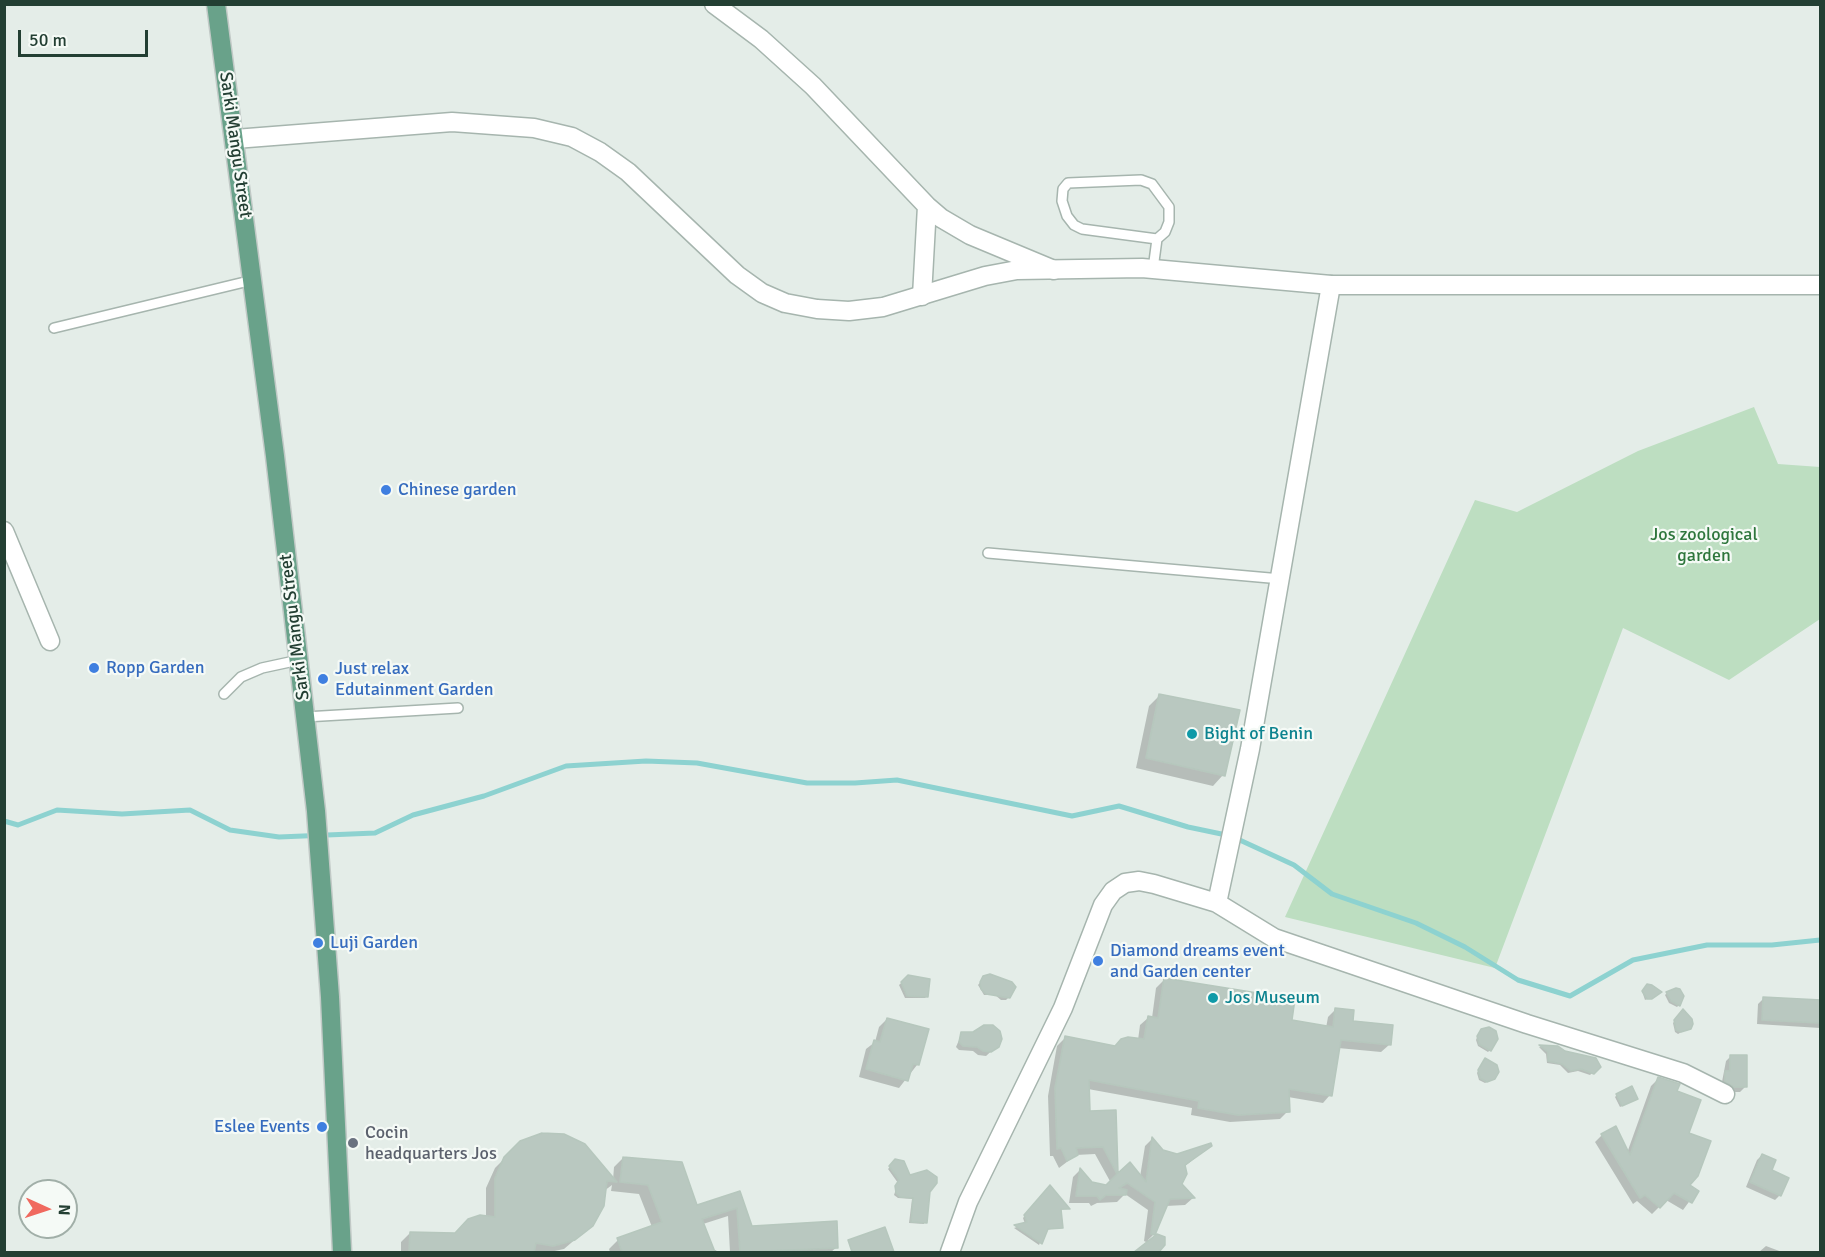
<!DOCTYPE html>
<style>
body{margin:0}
#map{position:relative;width:1825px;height:1257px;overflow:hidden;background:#e4ede8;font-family:Signika,sans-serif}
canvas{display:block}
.frame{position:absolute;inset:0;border:6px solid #233f33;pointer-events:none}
.north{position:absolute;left:18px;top:1179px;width:60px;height:60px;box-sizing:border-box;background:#f5faf6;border:2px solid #a1afa8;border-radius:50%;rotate:93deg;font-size:16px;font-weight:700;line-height:24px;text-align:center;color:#233f33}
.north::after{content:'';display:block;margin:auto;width:21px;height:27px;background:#f0695f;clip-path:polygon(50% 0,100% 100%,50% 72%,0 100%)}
.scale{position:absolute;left:18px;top:30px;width:130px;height:27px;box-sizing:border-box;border:3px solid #233f33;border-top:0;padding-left:8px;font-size:18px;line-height:21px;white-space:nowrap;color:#233f33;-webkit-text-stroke:4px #f5faf6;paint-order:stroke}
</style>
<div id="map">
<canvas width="1825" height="1257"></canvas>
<div class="frame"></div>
<div class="north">N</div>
<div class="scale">50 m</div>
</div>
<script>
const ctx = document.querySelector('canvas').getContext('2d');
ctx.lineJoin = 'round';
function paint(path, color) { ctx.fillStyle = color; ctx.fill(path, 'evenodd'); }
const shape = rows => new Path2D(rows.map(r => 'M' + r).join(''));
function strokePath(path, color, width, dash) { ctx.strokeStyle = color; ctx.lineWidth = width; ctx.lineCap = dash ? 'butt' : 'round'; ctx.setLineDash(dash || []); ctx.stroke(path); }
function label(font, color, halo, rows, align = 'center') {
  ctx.font = font + ' Signika,sans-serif'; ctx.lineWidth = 4.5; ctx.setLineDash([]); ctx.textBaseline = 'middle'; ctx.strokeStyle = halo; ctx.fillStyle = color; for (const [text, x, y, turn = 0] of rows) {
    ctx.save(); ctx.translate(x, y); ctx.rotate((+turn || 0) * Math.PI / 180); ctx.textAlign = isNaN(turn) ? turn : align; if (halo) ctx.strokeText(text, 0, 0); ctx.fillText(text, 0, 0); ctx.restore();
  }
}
const green = shape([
 [1754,407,1778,464,1820,467,1820,619,1729,680,1623,628,1495,968,1285,917,1475,500,1517,512,1638,451]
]);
const shadow = shape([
 [1159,696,1223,775,1213,786,1136,768,1149,706],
 [908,977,927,996,925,998,905,998,899,985],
 [982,980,1014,988,1013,993,1006,1000,1001,1000,995,995,984,995,978,985],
 [1164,980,1290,1022,1326,1028,1328,1017,1336,1009,1389,1045,1381,1052,1338,1048,1330,1095,1323,1103,1288,1097,1288,1111,1280,1119,1230,1122,1191,1115,1192,1108,1088,1089,1089,1113,1115,1111,1117,1176,1140,1177,1145,1146,1152,1139,1162,1152,1177,1155,1210,1146,1184,1167,1180,1184,1193,1198,1185,1205,1166,1206,1154,1234,1148,1240,1164,1244,1157,1252,1138,1252,1148,1243,1144,1241,1148,1210,1125,1194,1117,1202,1097,1203,1091,1206,1089,1203,1069,1203,1073,1177,1080,1170,1091,1183,1107,1187,1111,1183,1095,1154,1076,1155,1059,1168,1053,1156,1050,1156,1048,1096,1057,1046,1065,1038,1114,1047,1138,1040,1140,1025,1148,1018,1152,1018,1156,988],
 [1642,991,1658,994,1645,1000],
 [1667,993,1679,1005,1677,1007,1669,1003,1665,995],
 [1763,999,1820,1002,1820,1028,1757,1024,1758,1004],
 [1683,1012,1689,1028,1678,1034,1675,1032,1673,1023],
 [887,1019,917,1065,899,1088,859,1077,866,1049,875,1042,879,1027],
 [962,1033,997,1046,986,1056,978,1055,973,1051,959,1050,956,1047],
 [1479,1033,1490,1050,1488,1052,1478,1046,1476,1040],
 [1539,1047,1558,1048,1599,1067,1590,1075,1578,1071,1568,1073,1560,1065,1547,1063,1546,1054],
 [1731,1056,1745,1087,1740,1092,1728,1092,1721,1087,1726,1061],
 [1483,1062,1494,1078,1485,1083,1479,1080,1477,1073],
 [1658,1079,1675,1092,1687,1133,1687,1186,1697,1191,1683,1210,1666,1200,1652,1214,1637,1201,1633,1204,1595,1142,1602,1135,1627,1153,1651,1086],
 [1617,1095,1634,1100,1620,1107,1615,1097],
 [521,1142,613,1180,614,1167,623,1158,696,1207,739,1193,751,1228,837,1247,831,1252,730,1252,728,1216,703,1224,712,1251,716,1250,717,1252,688,1252,687,1246,665,1252,610,1252,609,1249,618,1240,652,1227,639,1194,611,1191,612,1185,604,1191,592,1225,564,1249,550,1252,401,1252,401,1242,410,1233,455,1235,486,1217,486,1188,495,1168],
 [1762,1155,1780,1195,1775,1200,1746,1187,1757,1160],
 [896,1161,909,1177,929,1192,924,1224,909,1223,912,1199,898,1198,894,1195,898,1183,888,1169],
 [1050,1187,1068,1209,1059,1210,1061,1227,1046,1230,1039,1245,1014,1228,1025,1224,1023,1218],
 [884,1229,892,1252,853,1252,851,1245],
 [1766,1246,1782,1252,1759,1252]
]);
const stream = shape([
 [4,821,18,825,57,810,122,814,190,810,230,830,279,837,375,833,413,815,484,796,566,766,646,761,697,763,807,783,855,783,897,780,1072,816,1119,806,1188,827,1231,836,1294,865,1332,894,1416,923,1465,947,1518,980,1570,996,1633,960,1707,945,1772,945,1820,940]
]);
const building = shape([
 [1159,694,1240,710,1225,776,1146,758,1159,694],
 [990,974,1012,982,1016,987,1010,998,986,994,981,989,980,982,983,976,990,974],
 [908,975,930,979,928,997,907,996,901,982,908,975],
 [1164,978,1295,999,1292,1020,1333,1027,1335,1008,1354,1010,1353,1021,1393,1025,1391,1045,1341,1040,1332,1096,1289,1089,1290,1112,1238,1115,1198,1108,1199,1101,1089,1080,1090,1111,1116,1110,1118,1173,1130,1162,1146,1182,1152,1137,1163,1150,1177,1154,1211,1143,1212,1146,1185,1165,1187,1174,1182,1184,1195,1198,1170,1199,1155,1235,1151,1234,1155,1202,1127,1183,1119,1188,1127,1190,1126,1195,1106,1195,1100,1200,1097,1196,1076,1196,1080,1168,1092,1182,1106,1185,1117,1174,1103,1147,1076,1148,1078,1155,1067,1161,1061,1148,1057,1149,1055,1088,1065,1036,1115,1046,1121,1039,1128,1037,1144,1039,1148,1016,1158,1018,1164,978],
 [1647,984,1652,985,1662,992,1652,999,1647,999,1642,991,1647,984],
 [1676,988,1680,989,1684,996,1680,1006,1671,1001,1666,992,1676,988],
 [1763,997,1821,1000,1821,1023,1762,1020,1763,997],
 [1683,1009,1692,1019,1693,1024,1691,1029,1681,1032,1676,1030,1674,1020,1683,1009],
 [887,1018,929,1029,919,1065,913,1064,908,1081,866,1069,874,1040,880,1042,887,1018],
 [984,1025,993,1025,1000,1031,1002,1039,999,1047,991,1052,983,1051,977,1047,963,1046,959,1042,961,1032,973,1032,984,1025],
 [1489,1027,1496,1031,1498,1039,1491,1051,1479,1044,1477,1036,1481,1029,1489,1027],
 [1539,1045,1558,1046,1565,1051,1596,1058,1601,1067,1594,1074,1581,1069,1571,1071,1562,1064,1548,1061,1548,1052,1539,1045],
 [1730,1055,1747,1055,1747,1087,1734,1087,1725,1082,1725,1071,1730,1071,1730,1055],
 [1485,1058,1497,1065,1499,1072,1495,1079,1487,1082,1480,1078,1478,1070,1485,1058],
 [1658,1077,1680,1084,1677,1091,1701,1100,1689,1133,1711,1141,1698,1176,1690,1185,1699,1191,1692,1203,1674,1193,1660,1208,1645,1195,1640,1198,1601,1134,1616,1126,1630,1155,1658,1077],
 [1632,1086,1638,1099,1622,1106,1616,1094,1632,1086],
 [542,1133,564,1134,585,1144,617,1182,607,1181,604,1206,593,1226,575,1240,553,1246,536,1243,534,1252,409,1252,410,1232,455,1233,468,1219,480,1215,495,1217,495,1178,504,1157,520,1141,542,1133],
 [1762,1154,1776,1160,1772,1170,1789,1178,1781,1196,1750,1182,1762,1154],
 [623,1157,682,1162,697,1205,740,1191,752,1226,837,1221,838,1248,740,1252,737,1208,702,1219,715,1252,622,1252,617,1238,662,1222,648,1185,620,1182,623,1157],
 [895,1159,904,1161,910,1175,927,1170,937,1177,937,1183,930,1192,927,1223,911,1222,913,1198,900,1197,896,1193,895,1186,899,1180,889,1166,895,1159],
 [1050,1185,1070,1209,1061,1209,1063,1228,1048,1229,1042,1244,1014,1225,1027,1222,1024,1215,1050,1185],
 [885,1227,894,1252,852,1252,848,1240,885,1227],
 [1157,1234,1165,1237,1165,1245,1159,1252,1134,1252,1157,1234]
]);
const service = shape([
 [1153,269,1157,239,1165,232,1169,222,1169,207,1152,184,1141,180,1068,183,1063,189,1062,201,1067,216,1074,225,1082,229,1157,239],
 [54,328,253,280],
 [988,553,1281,579],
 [224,694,241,677,262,668,299,660],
 [305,717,458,708]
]);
const minor = shape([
 [714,4,761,39,813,86,927,206,941,218,970,235,1054,270],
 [922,296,927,206],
 [4,531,50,641],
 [1217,903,1250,749,1331,285],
 [950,1252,968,1202,1063,1008,1103,905,1113,891,1125,883,1139,881,1154,884,1217,903,1274,938,1527,1024,1683,1073,1725,1094]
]);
const tertiary = shape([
 [235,139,452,122,534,128,572,137,600,152,628,172,737,275,762,293,785,303,817,309,849,311,883,307,985,276,1017,270,1142,268,1331,285,1820,285]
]);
const primary = shape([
 [216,4,275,456,316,811,330,997,342,1252]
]);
const markers = [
 [386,490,6,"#3f7fe0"],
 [94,668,6,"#3f7fe0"],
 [323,679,6,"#3f7fe0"],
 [1192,734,6,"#0f9aa8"],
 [318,943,6,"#3f7fe0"],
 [1098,961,6,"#3f7fe0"],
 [1213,998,6,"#0f9aa8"],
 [322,1127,6,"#3f7fe0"],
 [353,1143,6,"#6b7280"]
];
const streetNames = [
 ["Sarki Mangu Street",235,145,82],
 ["Sarki Mangu Street",295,627,-97]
];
const shopNames = [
 ["Chinese garden",398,490],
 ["Ropp Garden",106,668],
 ["Just relax",335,669],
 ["Edutainment Garden",335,690],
 ["Luji Garden",330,943],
 ["Diamond dreams event",1110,951],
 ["and Garden center",1110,972],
 ["Eslee Events",310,1127,"right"]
];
const parkNames = [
 ["Jos zoological",1704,535],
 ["garden",1704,556]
];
const cultureNames = [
 ["Bight of Benin",1204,734],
 ["Jos Museum",1225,998]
];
const worshipNames = [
 ["Cocin",365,1133],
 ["headquarters Jos",365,1154]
];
paint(green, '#bddec1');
paint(shadow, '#0003');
strokePath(stream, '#8dd2d0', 5);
paint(building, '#b9c8c0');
strokePath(building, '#b6c7bd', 1.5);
strokePath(service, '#a6b5ae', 12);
strokePath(minor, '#a6b5ae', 21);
strokePath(tertiary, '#a6b5ae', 21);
strokePath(primary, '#c1c9c6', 21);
strokePath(service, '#fff', 9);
strokePath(minor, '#fff', 18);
strokePath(tertiary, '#fff', 18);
strokePath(primary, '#69a28a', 18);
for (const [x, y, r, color] of markers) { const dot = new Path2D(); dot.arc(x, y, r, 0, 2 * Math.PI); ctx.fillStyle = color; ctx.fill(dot); strokePath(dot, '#f5faf6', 2); }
label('18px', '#233f33', '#f5faf6', streetNames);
label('18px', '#366cbe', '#f5faf6', shopNames, 'left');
label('18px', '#2e763d', '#f5faf6', parkNames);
label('18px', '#0d838f', '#f5faf6', cultureNames, 'left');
label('18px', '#5b616d', '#f5faf6', worshipNames, 'left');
</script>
